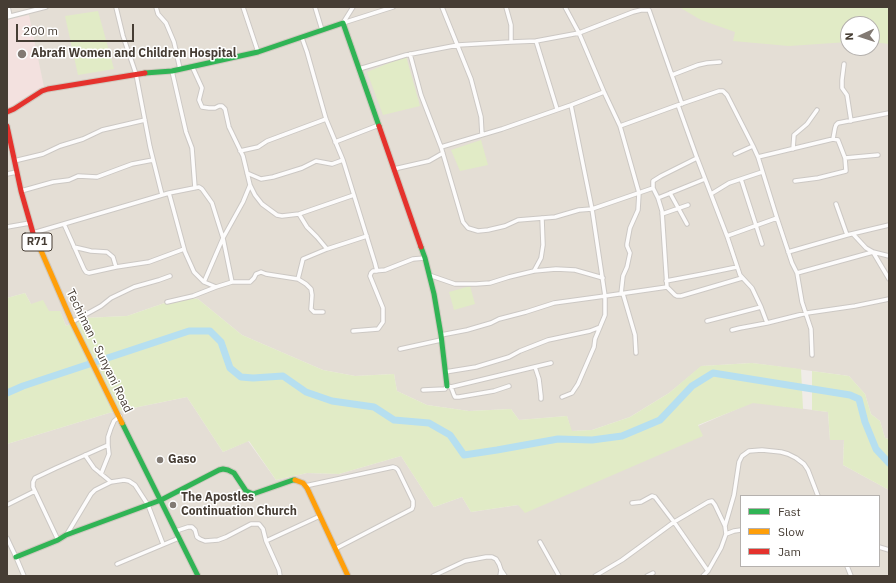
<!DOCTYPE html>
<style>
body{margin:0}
#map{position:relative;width:896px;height:583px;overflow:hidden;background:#f0ece8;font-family:"IBM Plex Sans",sans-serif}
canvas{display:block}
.frame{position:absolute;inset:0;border:8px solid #463d34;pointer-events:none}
.legend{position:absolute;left:740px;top:495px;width:140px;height:72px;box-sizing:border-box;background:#fff;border:1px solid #b5b1ae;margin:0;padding:5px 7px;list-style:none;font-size:12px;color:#463d34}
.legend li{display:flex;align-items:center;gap:8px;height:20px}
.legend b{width:20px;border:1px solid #b5b1ae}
.north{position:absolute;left:840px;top:16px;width:40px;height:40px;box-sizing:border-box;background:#fff;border:1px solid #b5b1ae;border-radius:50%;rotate:267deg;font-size:11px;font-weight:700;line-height:16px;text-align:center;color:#463d34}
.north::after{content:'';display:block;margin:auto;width:14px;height:18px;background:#827a73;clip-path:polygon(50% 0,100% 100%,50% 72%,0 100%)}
.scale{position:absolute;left:16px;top:24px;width:118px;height:18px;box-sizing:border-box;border:2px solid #463d34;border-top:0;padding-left:5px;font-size:12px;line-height:14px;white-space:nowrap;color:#463d34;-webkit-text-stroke:3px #fff;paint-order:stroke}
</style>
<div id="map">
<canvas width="896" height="583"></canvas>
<div class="frame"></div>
<ul class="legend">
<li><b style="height:5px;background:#30b455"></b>Fast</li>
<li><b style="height:5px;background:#ff9f0a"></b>Slow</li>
<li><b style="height:5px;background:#e5322d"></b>Jam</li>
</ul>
<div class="north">N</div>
<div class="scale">200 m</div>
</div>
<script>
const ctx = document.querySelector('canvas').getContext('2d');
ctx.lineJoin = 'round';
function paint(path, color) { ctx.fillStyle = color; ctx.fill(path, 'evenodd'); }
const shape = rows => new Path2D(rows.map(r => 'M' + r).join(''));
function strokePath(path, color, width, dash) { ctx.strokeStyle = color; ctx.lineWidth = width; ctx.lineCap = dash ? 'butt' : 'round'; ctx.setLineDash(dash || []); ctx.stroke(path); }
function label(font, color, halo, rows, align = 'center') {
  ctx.font = font + ' "IBM Plex Sans",sans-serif'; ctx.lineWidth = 3; ctx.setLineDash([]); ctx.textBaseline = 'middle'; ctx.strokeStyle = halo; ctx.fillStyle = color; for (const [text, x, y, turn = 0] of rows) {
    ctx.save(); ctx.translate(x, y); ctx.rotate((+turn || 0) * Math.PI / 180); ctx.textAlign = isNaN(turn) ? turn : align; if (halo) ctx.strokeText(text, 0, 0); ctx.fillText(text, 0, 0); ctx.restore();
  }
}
const residential = shape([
 [7,7,889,7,889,439,885,438,880,421,871,414,865,394,849,376,752,363,702,366,669,393,630,417,592,430,571,431,567,416,519,420,511,409,469,411,427,405,397,391,394,374,355,376,323,370,242,335,198,299,182,297,127,316,84,318,66,326,60,311,49,311,31,304,25,293,7,298],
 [848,24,872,24,872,48,848,48],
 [187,397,223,452,248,441,276,480,307,473,339,474,401,456,434,507,462,497,471,512,518,505,702,436,698,426,753,402,828,412,830,440,844,439,843,465,889,490,889,576,7,576,7,444,109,413],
 [741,496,879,496,879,566,741,566]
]);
const medical = shape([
 [29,15,44,87,9,109,7,98,7,20]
]);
const green = shape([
 [679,7,889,7,889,44,872,42,872,24,848,24,848,42,789,46,733,41,735,32,701,20],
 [98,11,114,69,78,75,65,16],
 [406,56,420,106,383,115,367,72],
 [481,140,488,165,460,171,451,150],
 [470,286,475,304,454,310,449,292],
 [25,293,31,304,43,300,49,311,60,311,66,326,84,318,127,316,182,297,198,299,242,335,323,370,355,376,394,374,397,391,427,405,469,411,511,409,519,420,567,416,572,431,592,430,630,417,669,393,701,366,752,363,801,369,803,409,753,403,698,425,703,436,525,513,518,505,471,512,462,497,434,507,401,456,339,474,307,473,276,480,249,441,223,452,187,397,109,413,7,444,7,298],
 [812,371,849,376,865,394,871,414,880,421,885,438,889,439,889,490,843,465,844,440,830,440,828,412,812,410]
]);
const river = shape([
 [7,393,23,386,189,331,210,331,221,342,230,368,241,377,253,378,283,376,306,392,332,401,374,407,394,420,429,423,450,435,464,455,497,450,558,439,592,440,622,436,660,420,692,386,713,373,850,395,859,399,865,422,876,449,889,463]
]);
const street = shape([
 [8,7,10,16],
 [116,7,123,36,136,74,150,147,162,195],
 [156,7,158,14,166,23,174,42,180,69],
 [243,7,258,52],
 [315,7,322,30],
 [442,7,471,79,481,117,482,135],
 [506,7,511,25,511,42],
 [7,17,46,7],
 [343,23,393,7],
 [343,23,353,7],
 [302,38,307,52,326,119,343,160,375,263,377,271],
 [536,41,579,33,633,12,641,10,649,10,682,104],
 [410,54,421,95,441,147,463,222,468,228,478,231,488,230,505,226,518,220,555,217,579,210,592,209,653,188],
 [844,64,842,80,842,88,847,95,851,121],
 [192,66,202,88,199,100,202,107,209,108,215,108,219,106,222,106,225,109,229,127,243,156,250,185,255,195,262,204,277,215,282,216,299,214,354,195],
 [359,69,406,55,458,45,511,42,536,41,557,109],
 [172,71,186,132,192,148,195,188],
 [672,75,698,65,707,63,720,62],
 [604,92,620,126,639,193,638,210,630,228,627,244,627,246,630,253,627,267,623,276,621,294],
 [571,105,592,209,605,296,667,287],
 [678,105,719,91,723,91,727,95,753,146,758,157,777,218,792,263,797,273,802,302,811,329,812,355],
 [620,126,678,105,697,158,727,236,740,275,752,288,761,307,767,323],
 [833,139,835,128,836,125,838,123,889,113],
 [335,142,379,125],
 [441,147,502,129,571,105,604,92,579,33,565,7],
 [793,149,794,135,807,124,817,110],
 [240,151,258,147,267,141,326,119],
 [735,154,753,146],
 [758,157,833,139,838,140,845,158,846,171,818,178,795,181],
 [697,158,661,176,653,181,653,188,658,198,662,211,667,287,675,295,677,296,681,296,742,278],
 [845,158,878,155],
 [14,161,43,154,60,146,83,139,102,130,145,120],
 [394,169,429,161,443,153],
 [247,173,261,179,273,177,302,168,316,161,332,164,343,160],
 [7,174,17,172],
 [741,179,762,244],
 [21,191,53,182,69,180,78,176,97,177,132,164,153,160],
 [169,193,185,252,194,272,204,282,216,287,232,282,250,282,254,278,256,274,261,272,266,274,298,279,306,284,311,289,312,295,311,309,314,312,323,312],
 [670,193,687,224],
 [711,194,729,183,762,172],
 [658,198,705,179],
 [836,204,847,235],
 [299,214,307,227,317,237,327,249,367,236],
 [662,214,688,205],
 [64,224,84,269,86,272,89,273,116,267,149,262,184,249],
 [7,227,30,223],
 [33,233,169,193,199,187,202,189,212,203,223,238,232,282],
 [853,234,866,248,873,252,889,279],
 [727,236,777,218],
 [74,247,91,251,107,252,113,257,116,267],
 [788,252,847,235,889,225],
 [534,271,541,258,543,245,542,218],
 [797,273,873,252,889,256],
 [429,275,455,284,476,284,490,283,509,277,534,271,556,269,575,270,603,278],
 [298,279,303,259,327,249],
 [666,281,703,274,737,267],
 [204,282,223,238,243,202,250,185],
 [623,294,635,335,636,353],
 [167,302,193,296,216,287],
 [707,321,761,307],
 [72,322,101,306,111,298,134,287,159,280,170,276],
 [732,330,740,328,767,323,807,313,855,306,889,299],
 [353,331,378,329,383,322,383,308,370,276,371,273,373,271,385,270,413,259,425,258],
 [441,335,467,330,491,323,499,319,526,312,554,303,605,296,605,315,595,339,594,347,578,384,572,393,562,397],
 [400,349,441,340],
 [535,367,539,379,541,396,541,399],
 [445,372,476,367,509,357,520,351,548,340,590,331,600,327],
 [451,387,454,395,455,397,459,397,494,391,509,386],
 [423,390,445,389,447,386,451,387,551,363],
 [85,455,94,468,111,482],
 [101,474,109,454,108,445],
 [305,486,393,467,396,468,398,470,413,501,413,506,412,509,335,549],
 [632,503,641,502,652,496,655,497,674,522,708,571],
 [7,505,35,491],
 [176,531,188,527,192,527,195,530,197,537,200,539,205,541,218,540,226,537,251,524,259,524,263,529,266,541,279,570,280,576],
 [67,534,91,494,95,490,111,482,124,480,129,481,135,485,148,505,163,544],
 [726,534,725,526,734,495,739,462,742,456,749,451,762,450,781,452,788,454,796,458,804,464,808,470,818,496],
 [7,538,16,557,24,576],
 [58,540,33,487,33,482,35,478,56,468,108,445,108,437,111,428,114,421,120,416],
 [266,541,320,516],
 [540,542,559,576],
 [879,547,889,550],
 [117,564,179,538],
 [847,566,851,576],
 [501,570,505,576],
 [433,576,465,561,486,557,492,557,496,559,499,564,501,570,500,576],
 [595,576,622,560,674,522,708,502,712,501,715,505,725,526],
 [647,576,653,573],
 [703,576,708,571,721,548,726,534,734,531,741,530]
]);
const fast = shape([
 [145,73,172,71,258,52,343,23,379,126],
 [421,247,425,258,434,294,441,335,447,386],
 [122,423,198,576],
 [16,557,58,540,66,535,161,500,219,470,223,469,228,470,234,473,246,491,253,494,293,480,295,480]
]);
const slow = shape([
 [36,239,72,322,122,423],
 [295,480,303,483,307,488,348,576]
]);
const jam = shape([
 [7,112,14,109,42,91,48,89,145,73],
 [7,126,21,191,33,233,36,239],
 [379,126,421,247]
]);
const markers = [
 [22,54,5,"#827a73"],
 [160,460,4,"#827a73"],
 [173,505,4,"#827a73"]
];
const shields = [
 [37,242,30]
];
const shieldNames = [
 ["R71",37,242]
];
const poiNames = [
 ["Abrafi Women and Children Hospital",31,54],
 ["Gaso",168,460],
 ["The Apostles",181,498],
 ["Continuation Church",181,512]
];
const streetNames = [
 ["Techiman - Sunyani Road",99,351,64]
];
paint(residential, '#e4ded5');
paint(medical, '#f3e1df');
paint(green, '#e1ebc6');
strokePath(river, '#b6dff0', 7);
strokePath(street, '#ccc8c4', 5.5);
strokePath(fast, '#d0c9bf', 7);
strokePath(slow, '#d0c9bf', 7);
strokePath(jam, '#d0c9bf', 7);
strokePath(street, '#fdfcfc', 3.5);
strokePath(fast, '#30b455', 5);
strokePath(slow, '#ff9f0a', 5);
strokePath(jam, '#e5322d', 5);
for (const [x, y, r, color] of markers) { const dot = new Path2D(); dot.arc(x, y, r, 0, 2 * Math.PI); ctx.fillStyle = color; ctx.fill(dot); strokePath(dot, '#fff', 1.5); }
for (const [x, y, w] of shields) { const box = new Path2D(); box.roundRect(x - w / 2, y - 9, w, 18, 3); ctx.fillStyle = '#fff'; ctx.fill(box); strokePath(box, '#463d34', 1); }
label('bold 11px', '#463d34', null, shieldNames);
label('bold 12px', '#463d34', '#fff', poiNames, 'left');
label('12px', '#463d34', '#fff', streetNames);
</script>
